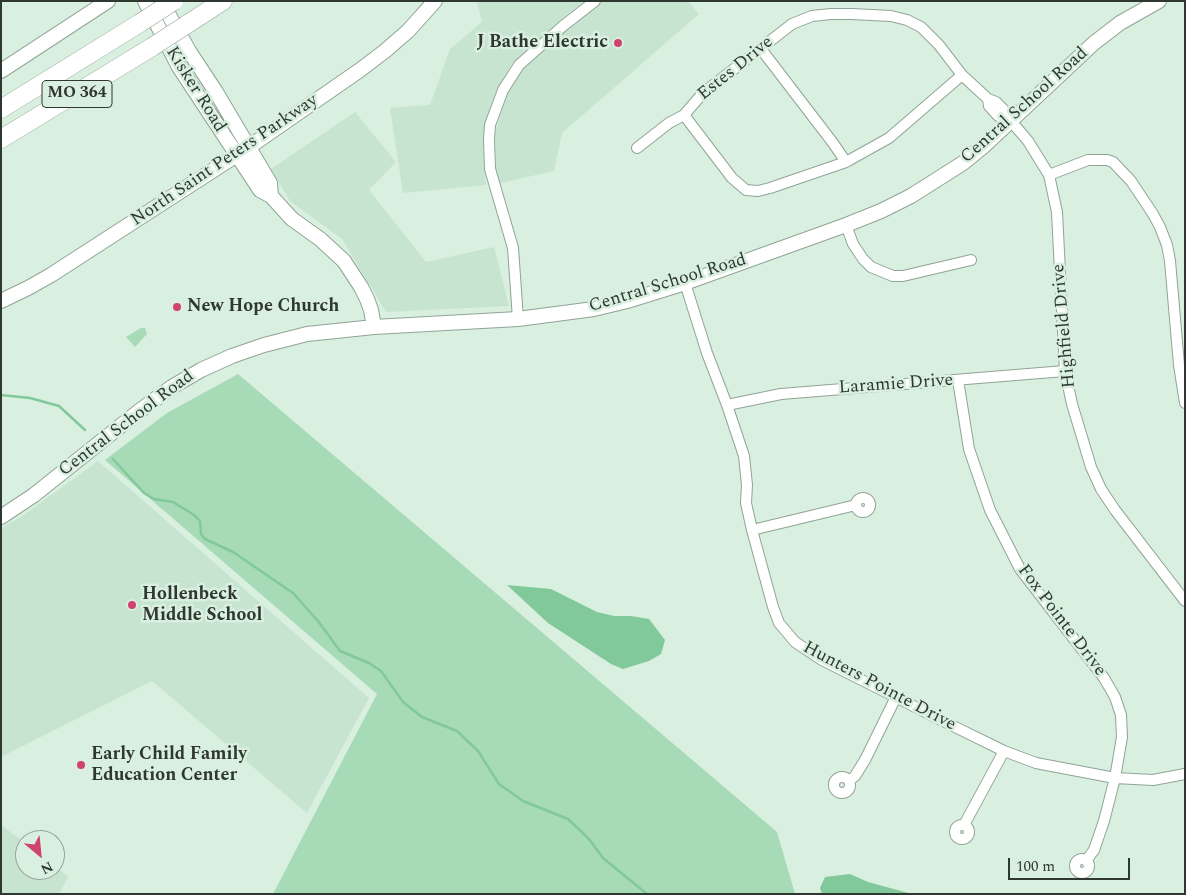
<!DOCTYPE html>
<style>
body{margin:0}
#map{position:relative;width:1186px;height:895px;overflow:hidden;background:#d9efdf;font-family:Spectral,serif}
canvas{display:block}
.frame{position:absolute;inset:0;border:2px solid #2f3731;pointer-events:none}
.north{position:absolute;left:15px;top:830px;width:50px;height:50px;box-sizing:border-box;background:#d9efdf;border:1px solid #95a599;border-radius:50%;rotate:152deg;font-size:14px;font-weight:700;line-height:20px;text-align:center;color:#2f3731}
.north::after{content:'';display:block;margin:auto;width:18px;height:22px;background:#d04270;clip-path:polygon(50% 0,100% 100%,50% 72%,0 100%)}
.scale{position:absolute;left:1008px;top:858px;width:122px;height:22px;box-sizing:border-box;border:2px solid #2f3731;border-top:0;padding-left:6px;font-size:15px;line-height:18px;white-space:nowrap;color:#2f3731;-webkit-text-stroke:4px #d9efdf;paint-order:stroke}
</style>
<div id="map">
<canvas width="1186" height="895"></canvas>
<div class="frame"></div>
<div class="north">N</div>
<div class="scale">100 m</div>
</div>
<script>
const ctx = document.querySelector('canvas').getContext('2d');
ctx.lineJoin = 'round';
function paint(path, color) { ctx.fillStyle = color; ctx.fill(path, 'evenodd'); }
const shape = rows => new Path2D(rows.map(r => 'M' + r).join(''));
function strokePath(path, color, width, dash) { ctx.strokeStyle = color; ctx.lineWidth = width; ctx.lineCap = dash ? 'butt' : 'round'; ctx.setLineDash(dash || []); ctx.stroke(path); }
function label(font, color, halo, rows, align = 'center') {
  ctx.font = font + ' Spectral,serif'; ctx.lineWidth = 5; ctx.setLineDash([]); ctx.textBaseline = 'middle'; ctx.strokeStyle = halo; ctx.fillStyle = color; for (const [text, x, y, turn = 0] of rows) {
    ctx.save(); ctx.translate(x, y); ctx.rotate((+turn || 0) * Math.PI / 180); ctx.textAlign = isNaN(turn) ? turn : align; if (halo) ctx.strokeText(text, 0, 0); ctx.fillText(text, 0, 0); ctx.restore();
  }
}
const built = shape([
 [479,1,584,1,559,21,510,66,490,107,483,148,486,185,403,193,390,108,430,105,450,49,482,22,477,3],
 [601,1,688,1,699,14,562,133,554,171,496,184,495,133,508,92,522,67],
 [355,112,396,162,369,190,426,262,494,247,509,306,386,312,342,239,290,201,271,169],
 [98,461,369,698,307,813,152,681,1,757,1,528,21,517],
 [1,825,25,843,25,870,55,870,55,866,68,877,59,894,1,894]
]);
const green = shape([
 [141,328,145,328,147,334,135,347,126,337],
 [238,374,777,832,795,894,273,894,377,694,105,460,167,413]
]);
const water = shape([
 [507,585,551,589,597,612,614,616,631,616,649,619,665,640,661,654,649,661,623,669,611,664,548,623],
 [850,874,868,882,912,894,822,894,820,888,825,877]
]);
const stream = shape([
 [1,395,30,398,59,406,85,430],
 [113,459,144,493,154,499,173,502,194,515,200,521,201,534,205,539,233,552,293,593,318,621,340,651,369,663,381,671,403,702,422,717,457,731,478,751,499,784,523,801,568,819,589,839,603,858,647,894]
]);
const minor = shape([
 [761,49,833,143,846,162],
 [962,75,939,45,921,27,907,20,891,16,852,14,831,14,812,16,792,24,703,93,684,115,732,178,746,190,758,191,770,188,846,162,889,138,962,75,988,99,996,102,1005,111,1005,117,1011,121,1028,141,1049,175,1057,212,1065,371,1072,404,1091,467,1101,489,1115,510,1185,601],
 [988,99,989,106,998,116,1005,117],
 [637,148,669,123,684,115],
 [1049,175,1088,160,1107,160,1113,162,1131,181,1153,214,1160,227,1167,245,1170,261,1179,365,1185,403],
 [846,225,853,244,863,259,871,267,893,276,903,276,971,260],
 [685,283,707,353,727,405,744,456,747,485,746,503,752,530,773,607,779,623,795,642,822,660,949,724,1004,751,1036,763,1115,778,1153,780,1185,774],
 [518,319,513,248,490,169,489,139,490,125,503,90,519,65,563,26,595,1],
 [958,380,969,449,990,510,1020,569,1104,678,1115,697,1121,715,1122,737,1115,778,1104,821,1094,850,1086,861],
 [727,405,781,394,1065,371],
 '856 505a7 7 0 1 1 14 0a7 7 0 1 1-14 0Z',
 [752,530,856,505],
 '834 785a8 8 0 1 1 16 0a8 8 0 1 1-16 0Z',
 [849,781,855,776,865,760,896,697],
 '955 832a7 7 0 1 1 14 0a7 7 0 1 1-14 0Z',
 [964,825,1004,751],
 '1075 866a7 7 0 1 1 14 0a7 7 0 1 1-14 0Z'
]);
const secondary = shape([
 [145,1,179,67,260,190,271,196,292,219,320,239,344,261,361,287,367,299,371,310,374,327],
 [161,1,189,51,216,92,270,183,271,196],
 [1,71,108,1],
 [1,301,28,288,51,275,249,147,360,70,385,51,408,31,435,1],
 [1,517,34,495,138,412,172,387,201,370,232,356,264,345,307,334,374,327,518,319,594,309,627,301,685,283,846,225,881,211,911,196,963,163,985,145,1094,43,1120,23,1159,1]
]);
const motorway = shape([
 [186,25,223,1],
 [1,109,140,23],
 [1,139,152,47]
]);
const motorwayBridge = shape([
 [140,23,174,1],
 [152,47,186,25]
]);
const markers = [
 [618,43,5,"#d04270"],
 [177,307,5,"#d04270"],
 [132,605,5,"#d04270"],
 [81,765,5,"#d04270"]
];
const shields = [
 [77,94,70]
];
const shieldNames = [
 ["MO 364",77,94]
];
const poiNames = [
 ["J Bathe Electric",608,43,"right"],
 ["New Hope Church",187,307],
 ["Hollenbeck",142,595],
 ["Middle School",142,616],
 ["Early Child Family",91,755],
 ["Education Center",91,776]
];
const streetNames = [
 ["Estes Drive",736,69,-39],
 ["Kisker Road",195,90,58],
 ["Central School Road",1025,106,-42],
 ["North Saint Peters Parkway",225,161,-34],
 ["Central School Road",668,284,-17],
 ["Highfield Drive",1065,326,-95],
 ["Laramie Drive",896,385,-4],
 ["Central School Road",127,424,-37],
 ["Fox Pointe Drive",1061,621,53],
 ["Hunters Pointe Drive",879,687,28]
];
paint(built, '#c7e4d0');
paint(green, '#a7dab7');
paint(water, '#81c99a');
strokePath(stream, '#81c99a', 2.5);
strokePath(minor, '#90a496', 12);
strokePath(secondary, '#90a496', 16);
strokePath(motorway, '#90a496', 19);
strokePath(minor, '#fff', 10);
strokePath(secondary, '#fff', 14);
strokePath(motorway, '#fff', 18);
strokePath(motorwayBridge, '#90a496', 19, []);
strokePath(motorwayBridge, '#fff', 18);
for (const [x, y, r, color] of markers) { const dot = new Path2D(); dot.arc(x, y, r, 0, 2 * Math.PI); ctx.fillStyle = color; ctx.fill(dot); strokePath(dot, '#d9efdf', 2); }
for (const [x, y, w] of shields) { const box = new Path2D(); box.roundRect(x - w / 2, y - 13.5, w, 27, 4); ctx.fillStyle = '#d9efdf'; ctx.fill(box); strokePath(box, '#2f3731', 1); }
label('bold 16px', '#2f3731', null, shieldNames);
label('bold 18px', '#2f3731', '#d9efdf', poiNames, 'left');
label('18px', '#2f3731', '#d9efdf', streetNames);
</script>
